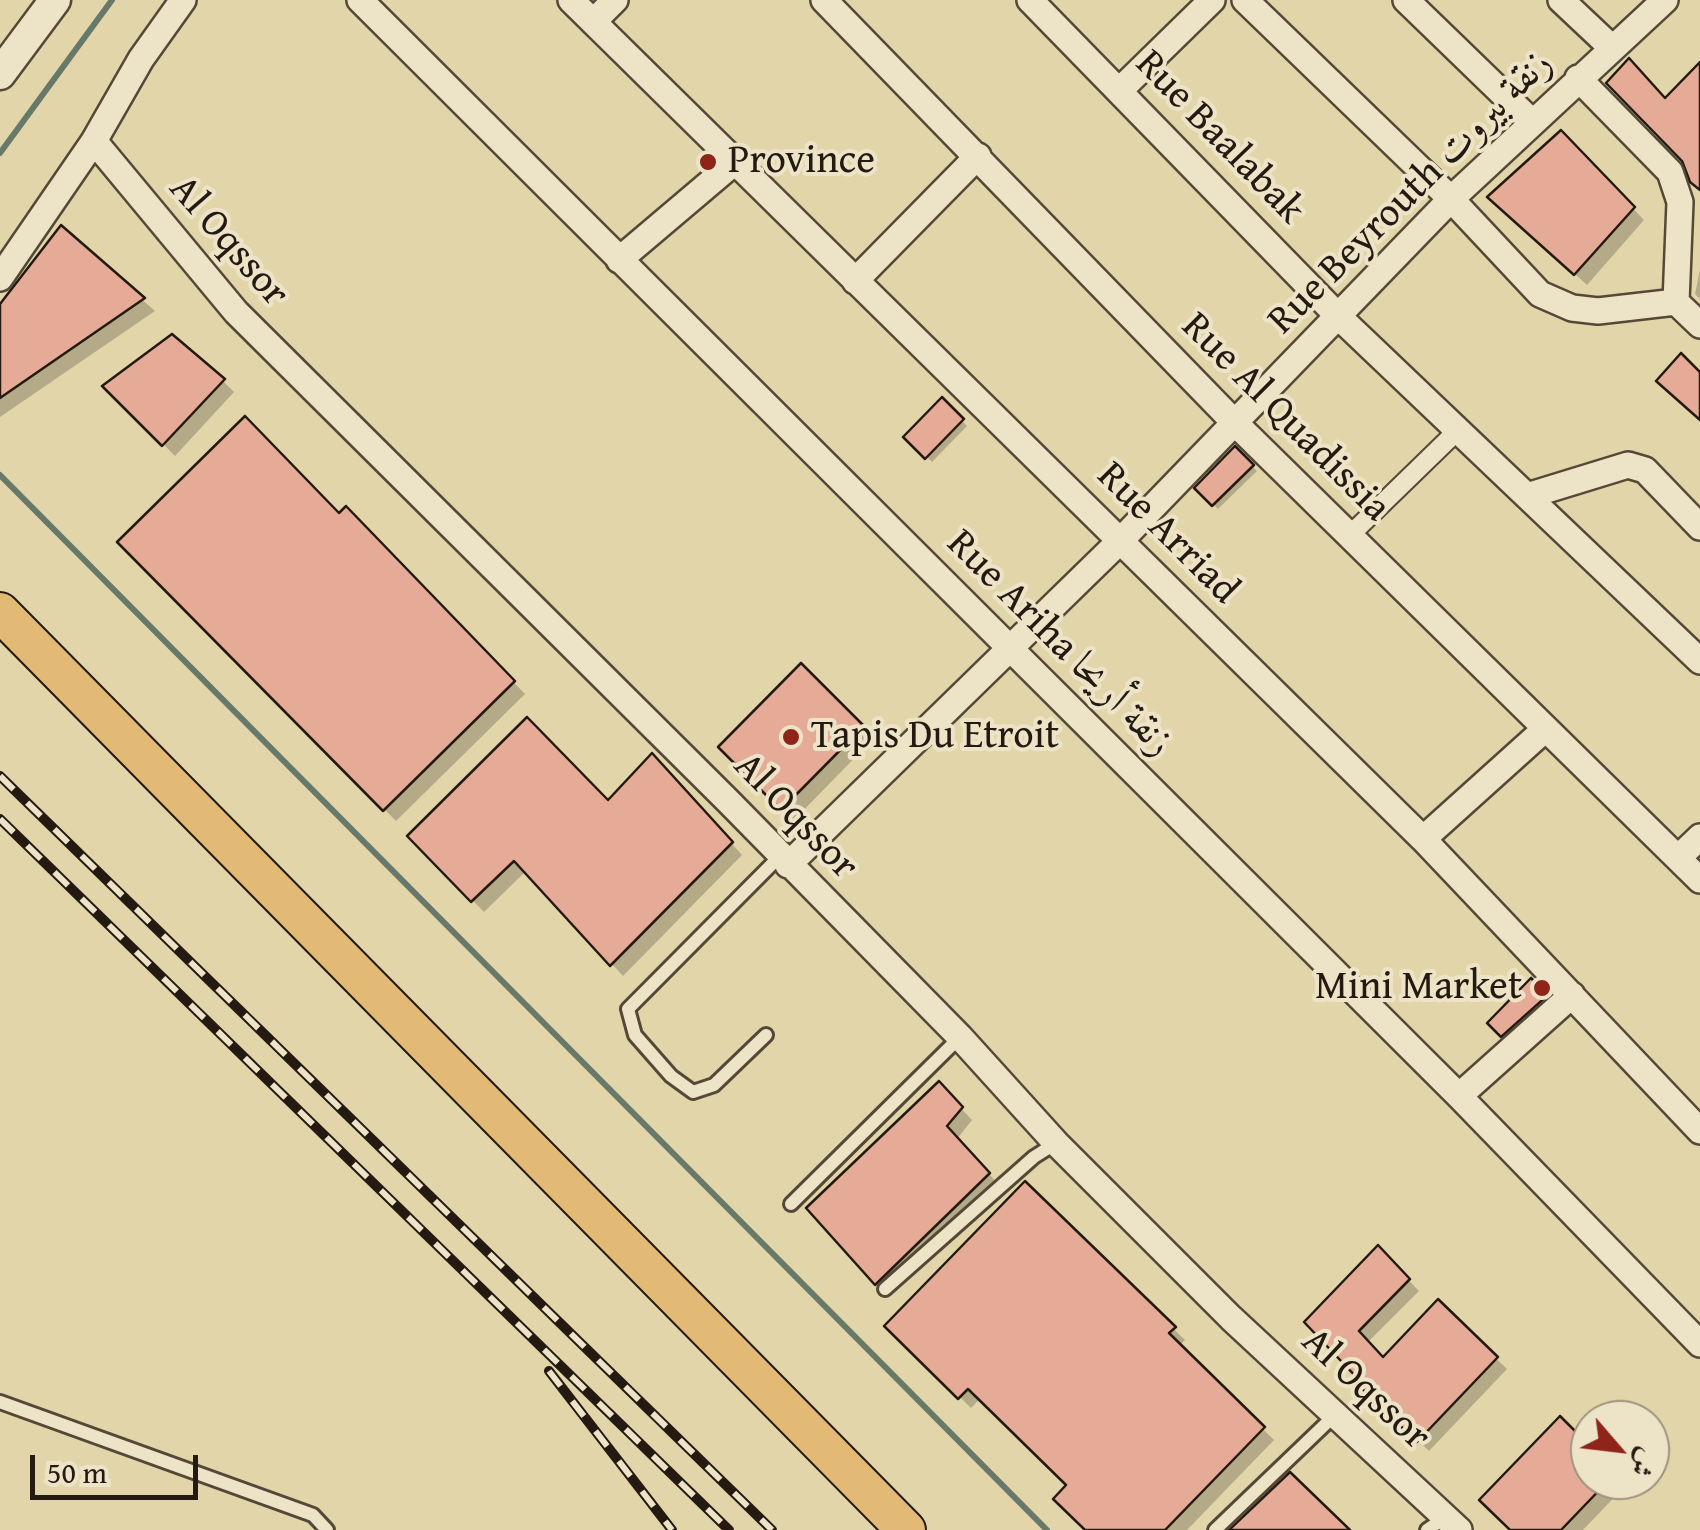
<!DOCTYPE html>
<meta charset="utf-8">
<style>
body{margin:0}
#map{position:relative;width:1700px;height:1530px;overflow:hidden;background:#e3d5aa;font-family:"Gentium Book Plus",Amiri,serif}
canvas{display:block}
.north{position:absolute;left:1570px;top:1400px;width:100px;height:100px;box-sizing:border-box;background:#ede4c8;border:2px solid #9d937f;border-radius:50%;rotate:118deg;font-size:28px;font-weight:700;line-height:40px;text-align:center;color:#241a11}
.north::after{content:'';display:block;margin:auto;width:35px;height:45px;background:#8f2418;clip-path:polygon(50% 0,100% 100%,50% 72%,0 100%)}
.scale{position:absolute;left:30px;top:1455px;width:168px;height:45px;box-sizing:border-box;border:5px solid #241a11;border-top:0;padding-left:12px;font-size:30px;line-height:35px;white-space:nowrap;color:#241a11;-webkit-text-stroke:8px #ede4c8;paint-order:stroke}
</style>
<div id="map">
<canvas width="1700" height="1530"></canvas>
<div class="north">ش</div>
<div class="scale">50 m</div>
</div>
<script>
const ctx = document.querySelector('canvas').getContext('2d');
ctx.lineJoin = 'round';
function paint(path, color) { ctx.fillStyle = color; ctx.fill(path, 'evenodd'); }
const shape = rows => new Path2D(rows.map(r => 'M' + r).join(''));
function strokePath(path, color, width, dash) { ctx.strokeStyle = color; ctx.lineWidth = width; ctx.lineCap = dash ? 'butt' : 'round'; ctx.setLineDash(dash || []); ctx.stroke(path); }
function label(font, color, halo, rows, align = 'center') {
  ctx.font = font + ' "Gentium Book Plus",Amiri,serif'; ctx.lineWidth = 8; ctx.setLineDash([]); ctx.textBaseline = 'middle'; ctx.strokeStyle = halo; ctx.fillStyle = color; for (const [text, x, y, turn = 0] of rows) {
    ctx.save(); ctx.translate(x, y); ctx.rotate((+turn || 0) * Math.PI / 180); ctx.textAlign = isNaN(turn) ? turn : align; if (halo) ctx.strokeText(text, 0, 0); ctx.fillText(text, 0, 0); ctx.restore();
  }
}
const shadow = shape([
 [1561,133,1644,220,1587,285,1502,208],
 [61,229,155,311,0,417,0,308],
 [1700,270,1700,299,1695,294],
 [223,381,234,392,175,456,106,386],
 [942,401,967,426,932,462,907,437],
 [1235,449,1257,471,1218,509,1198,488],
 [346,509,525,694,396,821,120,542,340,516],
 [801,667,873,739,794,820,721,747],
 [663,767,742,855,623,976,526,871,484,912,410,836,608,803],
 [1531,981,1551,1001,1508,1040,1491,1023],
 [939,1085,972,1120,957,1139,999,1185,888,1294,810,1208],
 [1025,1184,1185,1340,1179,1346,1274,1440,1187,1530,1088,1530,1070,1485,981,1398,971,1408,887,1326],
 [1378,1248,1419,1291,1367,1343,1383,1360,1438,1303,1507,1369,1429,1451,1360,1384,1364,1381,1307,1322],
 [1590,1450,1590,1480,1621,1480,1626,1485,1583,1530,1513,1530]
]);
const stream = shape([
 [0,153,112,0],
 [0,475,1047,1530]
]);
const building = shape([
 [1629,58,1665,98,1700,62,1700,190,1690,182,1682,161,1606,83,1629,58],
 [1561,130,1635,207,1574,275,1487,197,1561,130],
 [61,225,145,298,0,398,0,304,61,225],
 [172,334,225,379,162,446,102,386,172,334],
 [1681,353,1700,372,1700,420,1656,381,1681,353],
 [942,397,964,419,925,459,903,437,942,397],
 [245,416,339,513,346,506,515,681,383,811,117,542,245,416],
 [1235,446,1254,465,1212,506,1194,488,1235,446],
 [801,663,864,726,781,810,718,747,801,663],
 [527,717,608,800,652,753,733,842,610,966,514,861,471,902,407,836,527,717],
 [1531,978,1548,995,1501,1037,1487,1023,1531,978],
 [939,1081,963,1107,947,1126,990,1173,875,1285,806,1208,939,1081],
 [1025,1181,1176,1327,1169,1333,1265,1427,1165,1530,1085,1530,1053,1499,1066,1485,968,1389,958,1399,884,1326,1025,1181],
 [1378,1245,1410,1279,1359,1331,1383,1357,1438,1299,1498,1357,1417,1442,1357,1384,1360,1381,1304,1322,1378,1245],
 [1560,1416,1590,1446,1590,1480,1609,1480,1561,1530,1510,1530,1479,1500,1560,1416],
 [1290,1472,1350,1530,1229,1530,1290,1472]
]);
const service = shape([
 [766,1035,714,1085,693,1092,671,1076,635,1035,628,1009,780,856],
 [791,1204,960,1037],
 [885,1289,1034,1157,1056,1143],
 [0,1402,313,1515,327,1530],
 [1215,1530,1336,1414],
 [1427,1530,1446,1517]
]);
const pedestrian = shape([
 [1349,536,1457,431]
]);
const minor = shape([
 [360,0,1459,1096,1700,1344],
 [571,0,1423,839,1700,1131],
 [824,0,1235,423,1700,880],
 [1030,0,1340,318,1700,661],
 [1245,0,1451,199,1540,294,1572,308,1598,311,1676,302],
 [1406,0,1532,122],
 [1561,0,1612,48],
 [593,22,615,0],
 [1578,78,1670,172,1680,202,1676,302],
 [1121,89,1212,0],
 [94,141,236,312,728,801,960,1037,1056,1143,1231,1318,1459,1530],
 [619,260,737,160],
 [0,278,94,141,141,59,183,0],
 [855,281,978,156],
 [1676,302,1700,325],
 [1527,496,1628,465,1645,470,1700,527],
 [1423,839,1543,731],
 [1678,858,1700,837],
 [788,865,1121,540,1451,199,1665,0],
 [1459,1096,1572,995]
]);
const tertiary = shape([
 [0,74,55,0]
]);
const primary = shape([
 [0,612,906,1530]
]);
const rail = shape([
 [0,776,772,1530],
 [0,819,729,1530],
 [549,1371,672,1530]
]);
const markers = [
 [708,162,10,"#8f2418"],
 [791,737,10,"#8f2418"],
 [1542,988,10,"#8f2418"]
];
const streetNames = [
 ["Rue Baalabak",1219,138,46],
 ["Rue Beyrouth زنقة بيروت",1411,193,-45],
 ["Al Oqssor",228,242,49],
 ["Rue Al Quadissia",1285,418,45],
 ["Rue Arriad",1167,534,45],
 ["Rue Ariha زنقة أريحا",1059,644,45],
 ["Al Oqssor",795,817,46],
 ["Al Oqssor",1365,1390,43]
];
const poiNames = [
 ["Province",728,162],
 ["Tapis Du Etroit",811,737],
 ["Mini Market",1522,988,"right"]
];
paint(shadow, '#0003');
strokePath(stream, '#687969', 6);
paint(building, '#e5ab96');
strokePath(building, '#241a11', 2.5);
strokePath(service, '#544937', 18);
strokePath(pedestrian, '#544937', 22);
strokePath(minor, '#544937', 30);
strokePath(tertiary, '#544937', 35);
strokePath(primary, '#241a11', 42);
strokePath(service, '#ede4c8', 12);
strokePath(pedestrian, '#ede4c8', 18);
strokePath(minor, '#ede4c8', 25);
strokePath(tertiary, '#ede4c8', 30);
strokePath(primary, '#e2ba75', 38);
strokePath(rail, '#241a11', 10);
strokePath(rail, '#ede4c8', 6, [19]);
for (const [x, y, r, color] of markers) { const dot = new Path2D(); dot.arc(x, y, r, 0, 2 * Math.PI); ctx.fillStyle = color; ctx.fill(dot); strokePath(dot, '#ede4c8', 4); }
label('40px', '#241a11', '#ede4c8', streetNames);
label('40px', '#241a11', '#ede4c8', poiNames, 'left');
</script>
